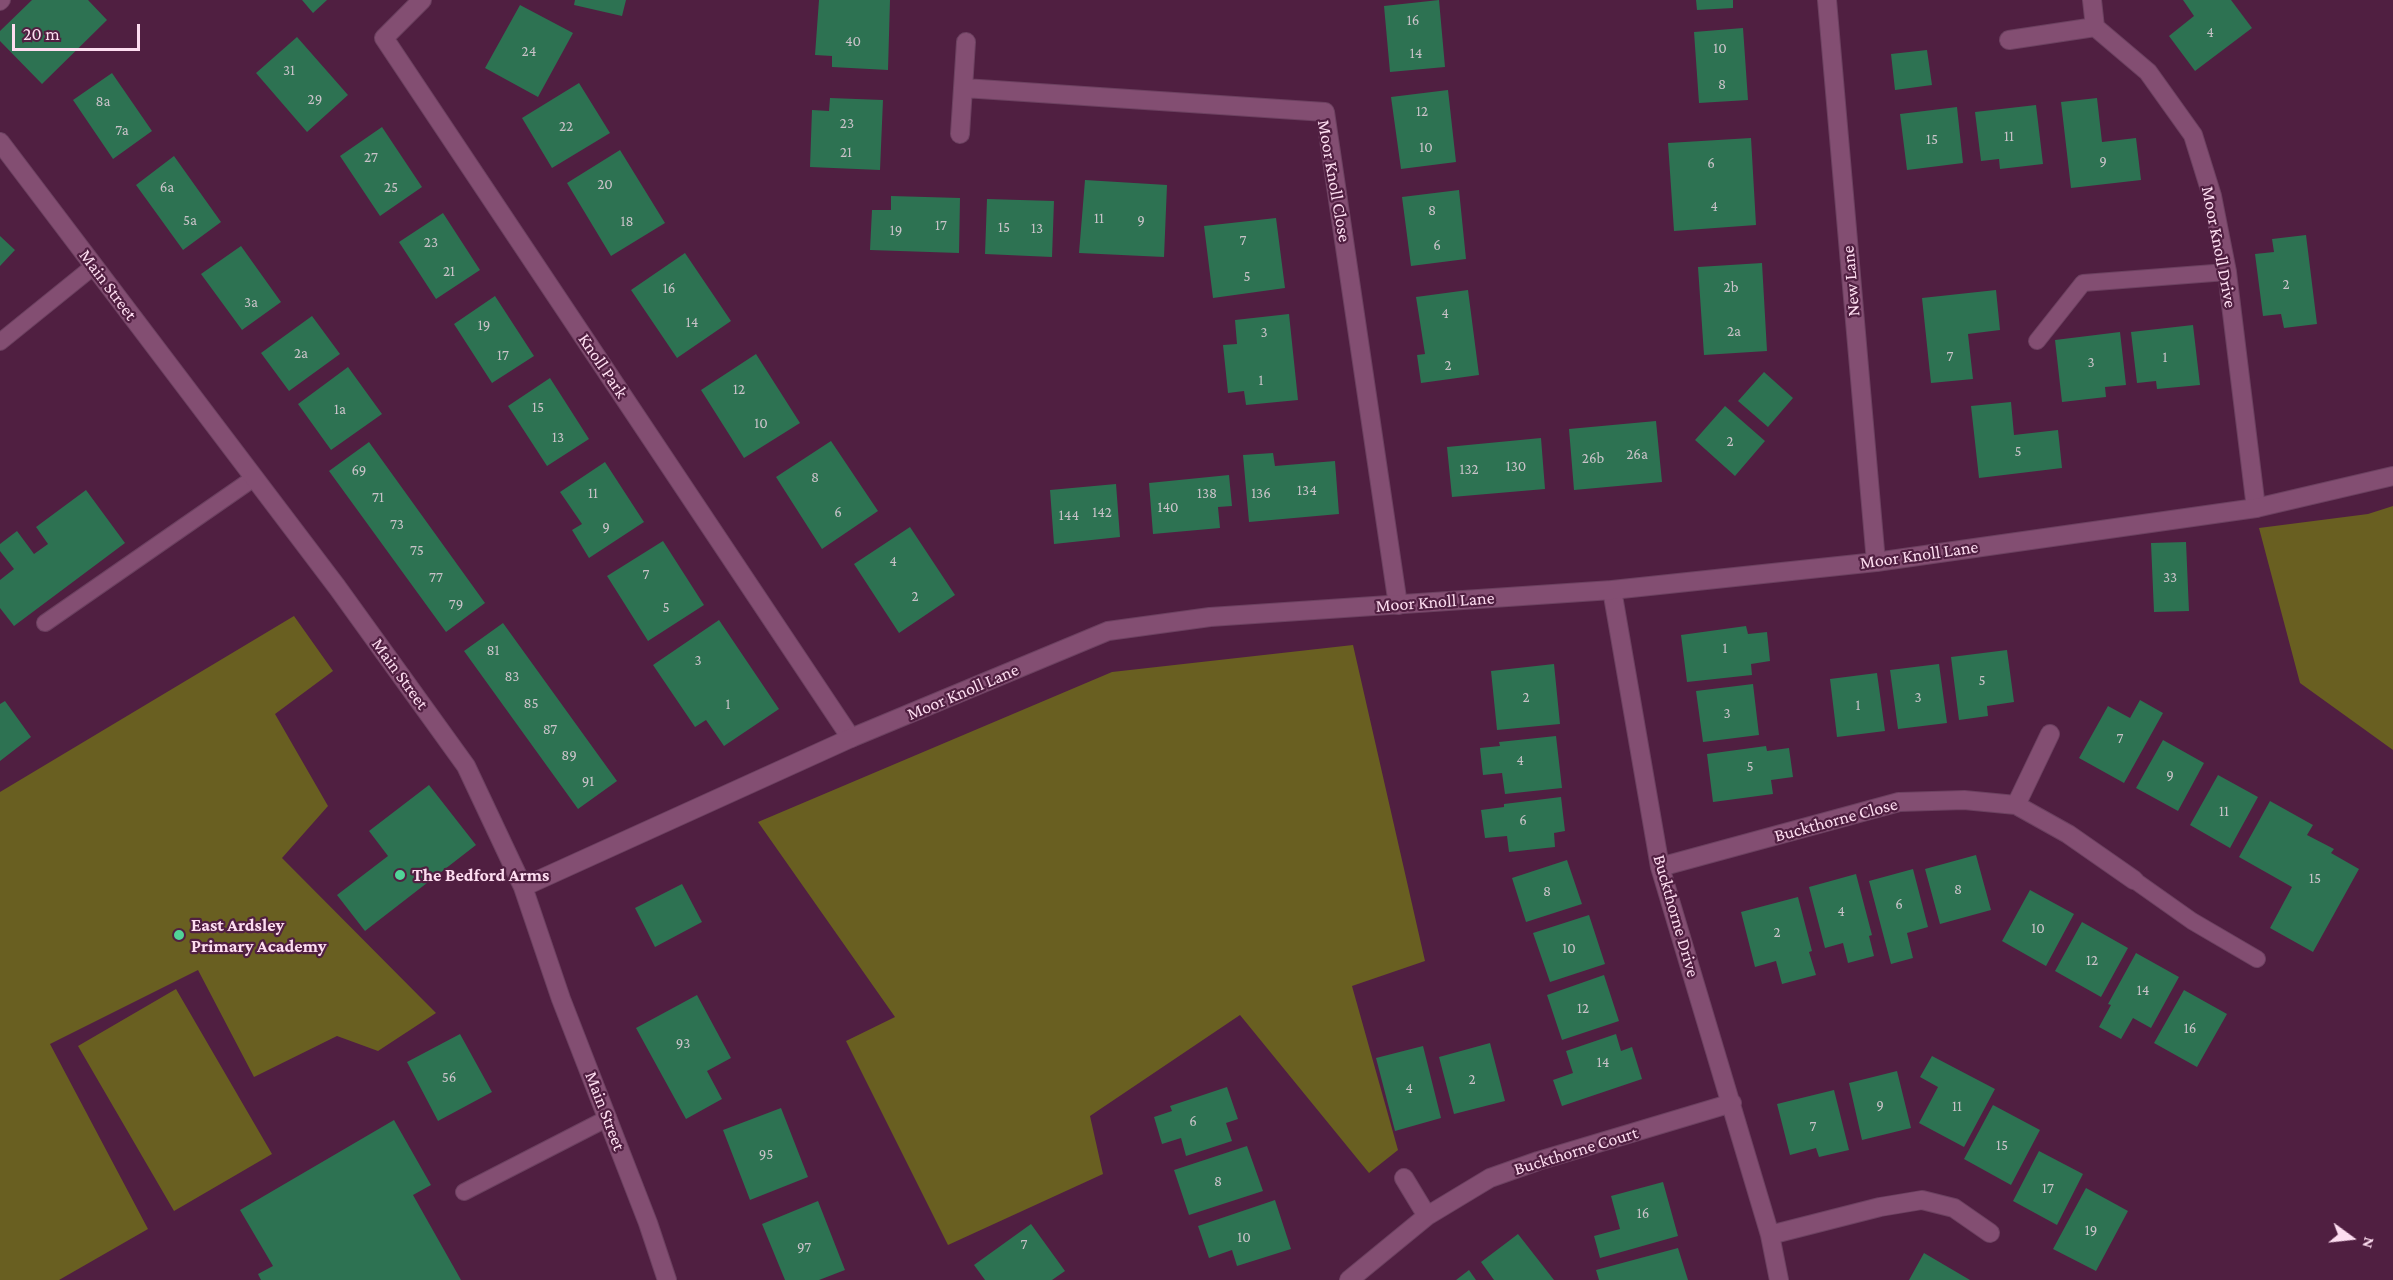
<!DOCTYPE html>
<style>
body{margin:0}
#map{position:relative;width:2393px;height:1280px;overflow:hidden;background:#501f41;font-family:"Crimson Pro",serif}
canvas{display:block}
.north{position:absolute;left:2321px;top:1208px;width:60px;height:60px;-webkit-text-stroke:4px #501f41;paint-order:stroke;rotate:105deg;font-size:16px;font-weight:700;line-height:24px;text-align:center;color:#fdddf0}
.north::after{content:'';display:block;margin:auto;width:21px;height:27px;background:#fdddf0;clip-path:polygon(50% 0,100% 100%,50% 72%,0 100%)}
.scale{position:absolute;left:12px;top:24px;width:128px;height:27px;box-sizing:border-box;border:3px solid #fdddf0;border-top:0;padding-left:8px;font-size:18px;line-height:21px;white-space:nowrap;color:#fdddf0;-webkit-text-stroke:4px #501f41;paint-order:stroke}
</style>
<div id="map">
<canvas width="2393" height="1280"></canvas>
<div class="north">N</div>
<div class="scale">20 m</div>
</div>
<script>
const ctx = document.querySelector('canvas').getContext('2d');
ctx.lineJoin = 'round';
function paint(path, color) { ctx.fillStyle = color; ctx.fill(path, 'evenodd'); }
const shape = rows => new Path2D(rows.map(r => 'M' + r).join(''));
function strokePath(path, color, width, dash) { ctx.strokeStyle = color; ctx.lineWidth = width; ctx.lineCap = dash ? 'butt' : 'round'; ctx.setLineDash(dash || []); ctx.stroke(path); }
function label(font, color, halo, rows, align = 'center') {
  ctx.font = font + ' "Crimson Pro",serif'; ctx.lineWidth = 4.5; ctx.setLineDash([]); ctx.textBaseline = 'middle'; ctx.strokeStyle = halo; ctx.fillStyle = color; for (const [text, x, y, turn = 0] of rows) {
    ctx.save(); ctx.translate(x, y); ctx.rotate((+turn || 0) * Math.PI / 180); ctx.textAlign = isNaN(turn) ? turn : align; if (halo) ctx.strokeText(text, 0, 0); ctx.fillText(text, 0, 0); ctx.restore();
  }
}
const green = shape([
 [2393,506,2393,750,2300,683,2259,528,2368,514],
 [294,616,333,671,275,714,328,806,282,858,436,1013,378,1051,337,1036,254,1077,198,970,50,1044,148,1229,59,1280,0,1280,0,792],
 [1353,645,1425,961,1352,986,1398,1150,1369,1173,1240,1015,1090,1116,1103,1174,948,1245,846,1041,895,1017,758,822,1112,672],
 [176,989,272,1154,174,1211,78,1046]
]);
const building = shape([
 [32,0,88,0,107,20,42,84,0,41,0,31],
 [302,0,327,0,313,13],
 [575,0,626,0,622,16,574,5],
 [819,0,890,0,888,70,832,67,832,56,815,55],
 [1439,0,1445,67,1390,72,1384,6],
 [1696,0,1733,0,1733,8,1697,10],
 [2183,0,2231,0,2252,28,2195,71,2169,36,2194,16],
 [520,5,573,33,538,97,485,68],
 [1743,28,1748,100,1699,103,1694,32],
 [297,37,348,95,307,132,256,73],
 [1927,50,1932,85,1895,90,1891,54],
 [112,73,152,131,113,159,73,100],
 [579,83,610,133,552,168,522,118],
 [1448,90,1456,162,1401,169,1391,97],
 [830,98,883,100,880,170,810,167,812,110,829,111],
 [2097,98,2102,142,2136,138,2141,180,2071,188,2061,102],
 [2036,105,2043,164,2000,169,1999,159,1981,161,1975,112],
 [1957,107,1963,163,1907,170,1900,114],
 [382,127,422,187,380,216,340,156],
 [1751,138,1756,225,1674,231,1668,143],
 [620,150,665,223,611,256,567,183],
 [174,156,221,222,183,250,136,185],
 [1085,180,1167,185,1164,257,1079,253],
 [1459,190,1466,259,1411,266,1402,197],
 [891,196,960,198,959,253,870,250,872,210,891,210],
 [987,199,1054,201,1052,257,985,254],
 [443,213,480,270,436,299,399,242],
 [1276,218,1285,288,1213,298,1204,226],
 [2306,235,2317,324,2284,328,2281,314,2263,316,2255,254,2274,252,2272,239],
 [0,236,15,250,0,266],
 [241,246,281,302,242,330,201,274],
 [685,253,731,321,677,358,631,290],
 [1762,263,1767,351,1704,355,1698,267],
 [1468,290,1479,375,1421,383,1417,355,1425,354,1416,297],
 [1996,290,2000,330,1968,334,1973,379,1931,383,1922,298],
 [495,296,534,356,492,383,454,324],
 [1289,314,1298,400,1246,405,1244,391,1228,393,1223,345,1237,344,1235,320],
 [312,316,340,354,289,391,261,353],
 [2193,325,2200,385,2157,389,2156,381,2137,383,2131,332],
 [2120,332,2126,385,2105,387,2106,397,2062,402,2055,340],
 [756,354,800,423,744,458,701,390],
 [348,367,382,414,331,450,298,404],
 [1764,372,1793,398,1768,427,1738,401],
 [550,378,589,439,547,466,508,406],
 [2011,402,2014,435,2058,430,2062,468,1979,478,1971,406],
 [1725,406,1765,441,1735,476,1695,440],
 [1656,421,1662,482,1574,490,1569,429],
 [1541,438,1545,489,1452,497,1447,447],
 [831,441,878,511,822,549,776,477],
 [369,442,485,603,446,632,329,471],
 [1273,453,1275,466,1335,461,1339,514,1249,522,1243,455],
 [605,462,644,522,589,558,572,530,582,524,560,492],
 [1229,475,1232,506,1218,507,1220,528,1153,534,1149,483],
 [1116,484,1120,537,1054,544,1050,490],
 [86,490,125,543,14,626,0,608,0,580,14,569,0,551,0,544,17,531,34,554,48,544,36,527],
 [910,527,955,595,899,633,854,564],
 [663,541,704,605,648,641,607,576],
 [2186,542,2189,611,2154,612,2151,543],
 [719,620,779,709,724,746,706,720,695,727,653,665],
 [503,623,617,781,578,809,464,651],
 [1746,626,1748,634,1767,632,1770,661,1751,664,1752,675,1687,682,1681,635],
 [2007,650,2014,702,1987,706,1988,716,1959,720,1951,657],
 [1554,664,1560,724,1497,730,1491,671],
 [1939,664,1947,723,1898,729,1890,670],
 [1877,673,1885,731,1837,737,1830,679],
 [1753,684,1759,735,1703,742,1696,691],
 [2140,700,2163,713,2124,783,2079,758,2108,706,2130,718],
 [5,701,31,737,0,761,0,704],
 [1556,736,1562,788,1505,794,1502,773,1483,775,1480,748,1500,746,1499,742],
 [2163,740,2204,763,2178,811,2136,788],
 [1766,746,1767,751,1789,748,1793,777,1771,780,1773,794,1713,802,1707,754],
 [2218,775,2258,797,2230,848,2190,825],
 [429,785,476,845,365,931,337,895,388,856,369,831],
 [1561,797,1565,831,1554,833,1555,847,1509,852,1507,836,1485,838,1481,810,1504,807,1504,804],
 [2270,801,2313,825,2307,835,2334,849,2331,853,2359,869,2313,952,2270,928,2292,887,2239,857],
 [1976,855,1991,910,1940,924,1925,869],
 [1567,860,1582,904,1526,922,1512,878],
 [1913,869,1928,927,1907,933,1913,958,1891,964,1869,881],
 [1856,874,1872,935,1869,936,1874,956,1848,963,1843,943,1825,948,1809,887],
 [682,884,702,922,655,947,635,908],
 [2030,890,2074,914,2046,966,2002,941],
 [1798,897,1812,951,1809,952,1816,975,1782,984,1776,961,1755,967,1741,912],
 [1589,915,1605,964,1550,982,1533,933],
 [2082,922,2128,948,2101,997,2055,971],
 [2136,953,2179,977,2151,1028,2133,1018,2121,1039,2099,1027,2111,1005,2108,1004],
 [1604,975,1619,1021,1562,1040,1547,995],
 [2184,990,2227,1014,2197,1067,2154,1043],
 [697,995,731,1058,707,1071,722,1099,686,1119,636,1028],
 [460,1034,492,1092,438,1121,407,1062],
 [1616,1034,1621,1051,1632,1047,1642,1079,1562,1106,1553,1080,1573,1073,1566,1051],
 [1490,1043,1505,1101,1454,1114,1439,1057],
 [1423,1046,1441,1118,1395,1131,1376,1058],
 [1932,1056,1995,1089,1964,1147,1919,1123,1938,1087,1920,1077],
 [1897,1071,1911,1128,1862,1140,1849,1083],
 [1227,1087,1238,1119,1226,1123,1232,1141,1186,1156,1181,1138,1162,1144,1154,1117,1172,1111,1170,1106],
 [1834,1090,1849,1150,1819,1157,1816,1148,1790,1155,1777,1104],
 [1993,1105,2040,1130,2011,1185,1964,1159],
 [781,1108,808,1177,750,1200,723,1130],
 [394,1120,431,1185,413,1195,461,1280,261,1280,258,1274,273,1266,240,1210],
 [1247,1146,1263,1191,1189,1215,1174,1170],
 [2039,1151,2083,1174,2057,1225,2013,1201],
 [1663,1182,1678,1236,1600,1258,1594,1236,1620,1229,1611,1196],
 [2086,1188,2128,1211,2096,1271,2053,1249],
 [1275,1200,1291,1249,1237,1266,1232,1250,1209,1258,1198,1226],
 [818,1201,845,1270,819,1280,785,1280,762,1224],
 [1031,1224,1065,1271,1052,1280,985,1280,974,1265],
 [1518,1234,1554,1280,1494,1280,1481,1262],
 [1678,1248,1688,1280,1599,1280,1596,1270],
 [1924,1253,1970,1280,1909,1280],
 [1469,1270,1476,1280,1456,1280]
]);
const service = shape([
 [0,2,2,0],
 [2037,341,2083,283,2227,272],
 [0,342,94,266],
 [45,623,254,478],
 [2134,880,2192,921,2257,959],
 [464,1192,608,1118]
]);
const minor = shape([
 [422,0,384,38,851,738],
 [1827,0,1876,562],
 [2092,0,2095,27,2148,72,2193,135,2212,196,2227,272,2256,508],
 [2009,40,2095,27],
 [964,88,1325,112,1398,605],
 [960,134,966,42],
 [1612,590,1660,867,1770,1235,1779,1280],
 [2016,805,2050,734],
 [1660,867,1899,802,1964,800,2016,805,2068,834,2134,880],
 [1404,1178,1427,1216],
 [1770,1235,1880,1207,1922,1200,1954,1208,1990,1233],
 [1349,1280,1427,1216,1490,1178,1538,1161,1732,1103]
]);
const tertiary = shape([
 [0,142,337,587,466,766,523,887,561,999,648,1223,667,1280],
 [523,887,851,738,1108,631,1210,617,1612,590,1876,562,2256,508,2393,476]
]);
const markers = [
 [400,875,6,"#51d398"],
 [179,935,6,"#51d398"]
];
const numberNames = [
 ["16",1413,20],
 ["4",2210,32],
 ["40",853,41],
 ["10",1720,48],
 ["24",529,51],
 ["14",1416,53],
 ["31",289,70],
 ["8",1722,84],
 ["29",315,99],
 ["8a",103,101],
 ["12",1422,111],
 ["23",847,123],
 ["22",566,126],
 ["7a",122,130],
 ["11",2009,136],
 ["15",1932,139],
 ["10",1426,147],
 ["21",846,152],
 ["27",371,157],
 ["9",2103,161],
 ["6",1711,163],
 ["20",605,184],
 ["6a",167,187],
 ["25",391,187],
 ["4",1714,206],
 ["8",1432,210],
 ["11",1099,218],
 ["5a",190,220],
 ["9",1141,220],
 ["18",627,221],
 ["17",941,225],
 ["15",1004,227],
 ["13",1037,228],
 ["19",896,230],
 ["7",1243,240],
 ["23",431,242],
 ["6",1437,245],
 ["21",449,271],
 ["5",1247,276],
 ["2",2286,284],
 ["2b",1731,287],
 ["16",669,288],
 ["3a",251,302],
 ["4",1445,313],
 ["14",692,322],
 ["19",484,325],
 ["2a",1734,331],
 ["3",1264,332],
 ["2a",301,353],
 ["17",503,355],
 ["7",1950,356],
 ["1",2165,357],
 ["3",2091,362],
 ["2",1448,365],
 ["1",1261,380],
 ["12",739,389],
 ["15",538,407],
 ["1a",340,409],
 ["10",761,423],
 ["13",558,437],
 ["2",1730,441],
 ["5",2018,451],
 ["26a",1637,454],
 ["26b",1593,458],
 ["130",1516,466],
 ["132",1469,469],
 ["69",359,470],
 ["8",815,477],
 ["134",1307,490],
 ["11",593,493],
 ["138",1207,493],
 ["136",1261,493],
 ["71",378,497],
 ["140",1168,507],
 ["6",838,512],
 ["142",1102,512],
 ["144",1069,515],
 ["73",397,524],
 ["9",606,527],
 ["75",417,550],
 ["4",893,561],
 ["7",646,574],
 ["77",436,577],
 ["33",2170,577],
 ["2",915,596],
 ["79",456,604],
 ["5",666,607],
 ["1",1725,648],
 ["81",493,650],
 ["3",698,660],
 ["83",512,676],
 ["5",1982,680],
 ["2",1526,697],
 ["3",1918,697],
 ["85",531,703],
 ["1",728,704],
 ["1",1858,705],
 ["3",1727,713],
 ["87",550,729],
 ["7",2120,738],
 ["89",569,755],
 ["4",1520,760],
 ["5",1750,766],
 ["9",2170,775],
 ["91",588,781],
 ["11",2224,811],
 ["6",1523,820],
 ["15",2315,878],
 ["8",1958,889],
 ["8",1547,891],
 ["6",1899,904],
 ["4",1841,911],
 ["10",2038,928],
 ["2",1777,932],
 ["10",1569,948],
 ["12",2092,960],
 ["14",2143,990],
 ["12",1583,1008],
 ["16",2190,1028],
 ["93",683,1043],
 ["14",1603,1062],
 ["56",449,1077],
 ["2",1472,1079],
 ["4",1409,1088],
 ["9",1880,1105],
 ["11",1957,1106],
 ["6",1193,1121],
 ["7",1813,1126],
 ["15",2002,1145],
 ["95",766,1154],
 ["8",1218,1181],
 ["17",2048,1188],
 ["16",1643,1213],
 ["19",2091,1230],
 ["10",1244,1237],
 ["7",1024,1244],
 ["97",804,1247]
];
const streetNames = [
 ["Moor Knoll Close",1334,181,80],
 ["Moor Knoll Drive",2219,247,79],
 ["New Lane",1851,281,-95],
 ["Main Street",108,285,53],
 ["Knoll Park",603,366,56],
 ["Moor Knoll Lane",1919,555,-8],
 ["Moor Knoll Lane",1435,602,-4],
 ["Main Street",400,674,54],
 ["Moor Knoll Lane",963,692,-23],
 ["Buckthorne Close",1836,820,-15],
 ["Buckthorne Drive",1676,916,74],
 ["Main Street",605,1111,69],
 ["Buckthorne Court",1576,1151,-17]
];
const poiNames = [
 ["The Bedford Arms",412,875],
 ["East Ardsley",191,925],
 ["Primary Academy",191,946]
];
paint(green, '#695f21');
paint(building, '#2d7252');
strokePath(service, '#6c4160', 18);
strokePath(minor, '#6c4160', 20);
strokePath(tertiary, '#6c4160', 20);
strokePath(service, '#834e72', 16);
strokePath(minor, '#834e72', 18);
strokePath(tertiary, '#834e72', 18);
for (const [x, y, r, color] of markers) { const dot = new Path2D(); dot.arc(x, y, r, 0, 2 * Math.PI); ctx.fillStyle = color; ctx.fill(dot); strokePath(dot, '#501f41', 2); }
label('15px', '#c9c2c8', null, numberNames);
label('18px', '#fdddf0', '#501f41', streetNames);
label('bold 18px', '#fdddf0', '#501f41', poiNames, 'left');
</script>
